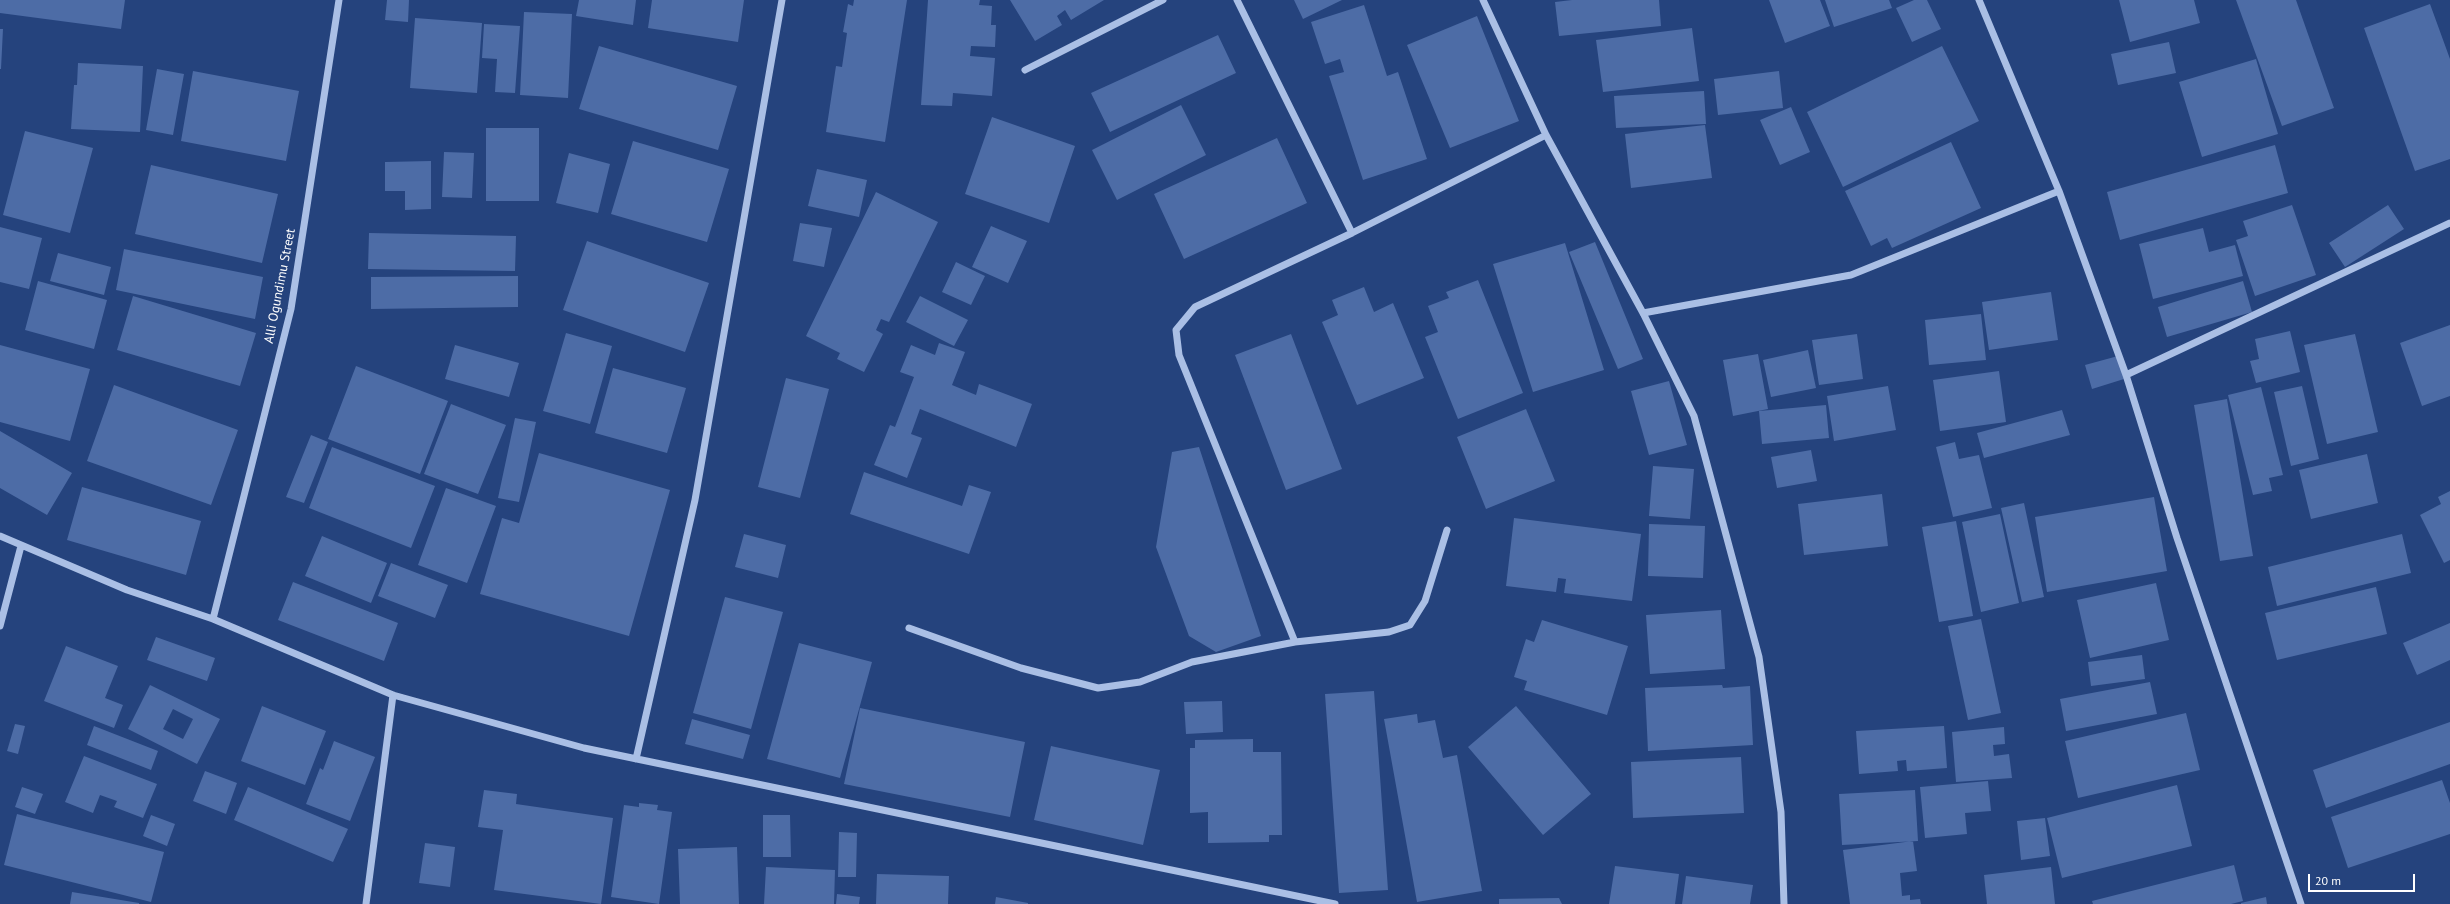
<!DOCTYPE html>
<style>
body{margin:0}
#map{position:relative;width:2450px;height:904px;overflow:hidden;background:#25437d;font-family:"PT Sans",sans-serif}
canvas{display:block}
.scale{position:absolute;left:2308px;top:874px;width:107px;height:18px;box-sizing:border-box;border:2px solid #fff;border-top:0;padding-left:5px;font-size:12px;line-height:14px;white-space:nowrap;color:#fff;-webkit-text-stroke:3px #25437d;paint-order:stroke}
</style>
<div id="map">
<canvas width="2450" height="904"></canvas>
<div class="scale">20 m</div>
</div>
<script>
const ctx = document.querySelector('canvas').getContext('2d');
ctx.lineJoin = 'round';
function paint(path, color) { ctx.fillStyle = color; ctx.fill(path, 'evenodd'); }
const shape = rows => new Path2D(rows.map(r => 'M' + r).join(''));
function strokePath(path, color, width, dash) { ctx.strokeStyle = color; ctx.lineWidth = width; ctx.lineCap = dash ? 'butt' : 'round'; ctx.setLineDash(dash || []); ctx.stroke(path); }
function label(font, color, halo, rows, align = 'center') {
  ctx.font = font + ' "PT Sans",sans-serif'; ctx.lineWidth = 3; ctx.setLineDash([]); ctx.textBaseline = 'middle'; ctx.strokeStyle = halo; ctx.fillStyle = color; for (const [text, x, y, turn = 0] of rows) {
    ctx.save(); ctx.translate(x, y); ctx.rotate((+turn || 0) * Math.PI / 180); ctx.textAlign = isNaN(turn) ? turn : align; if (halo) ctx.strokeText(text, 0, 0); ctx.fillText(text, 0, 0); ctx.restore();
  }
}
const building = shape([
 [0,0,125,0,121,29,0,13],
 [387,0,409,0,408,22,385,20],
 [579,0,636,0,633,25,576,16],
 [652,0,744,0,738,42,648,28],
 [854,0,907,0,885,142,826,132,836,66,842,67,847,33,843,32,848,4,853,6],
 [928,0,980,0,979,5,992,6,991,25,996,25,995,47,971,46,970,56,995,58,992,96,953,93,952,106,921,105],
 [1010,0,1104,0,1071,20,1065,10,1057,16,1062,25,1035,41],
 [1294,0,1342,0,1303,19],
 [1572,0,1659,0,1661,26,1559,36,1555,2],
 [1769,0,1820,0,1830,26,1785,43],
 [1825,0,1889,0,1892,8,1834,27],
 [1914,0,1927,0,1941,29,1912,42,1896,8],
 [2119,0,2194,0,2200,23,2130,42],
 [2236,0,2296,0,2334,108,2282,126],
 [2430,4,2450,59,2450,159,2415,171,2364,28],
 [1364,5,1387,76,1398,72,1427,159,1363,180,1329,76,1344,72,1340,59,1325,64,1311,22],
 [524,12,572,14,568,98,520,95],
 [1477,16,1519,121,1450,148,1407,45],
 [415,18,482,23,477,93,410,88],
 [484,24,520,26,515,93,495,92,497,59,482,58],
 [1692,28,1699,81,1603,92,1596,40],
 [0,29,3,29,1,69,0,69],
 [1218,35,1236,73,1110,132,1091,93],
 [2169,42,2176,73,2118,85,2111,54],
 [599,46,737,86,718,150,579,109],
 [1942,46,1979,121,1843,187,1807,112],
 [2256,59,2278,134,2202,157,2179,82],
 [78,63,143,66,140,132,71,129,74,85,77,85],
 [157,69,184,74,173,135,146,130],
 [193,71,299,91,286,161,181,141],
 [1779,71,1783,108,1718,115,1714,79],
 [1704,91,1706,124,1616,128,1614,96],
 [1181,105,1206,155,1117,200,1092,150],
 [1791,107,1810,152,1780,165,1760,120],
 [992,117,1075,146,1049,223,965,194],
 [1705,125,1712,178,1631,188,1625,134],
 [486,128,539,128,539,201,486,201],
 [25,131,93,148,70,233,3,215],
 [1277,138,1307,203,1184,259,1154,194],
 [633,141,729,169,707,242,611,214],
 [1951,142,1981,208,1892,248,1887,238,1871,246,1845,191],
 [2275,145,2288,193,2120,240,2107,192],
 [444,152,474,153,472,198,442,197],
 [569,153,610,164,598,213,556,203],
 [431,161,431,209,405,210,405,191,385,191,385,162],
 [151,165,278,194,262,263,135,234],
 [817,169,867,180,859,217,808,206],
 [876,192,938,222,889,322,881,319,876,330,883,334,864,372,837,359,840,353,806,336],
 [2292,205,2316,275,2255,296,2236,240,2248,236,2243,221],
 [2388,205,2404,229,2345,267,2329,243],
 [800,223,832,228,824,267,793,261],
 [991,226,1027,241,1008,283,972,267],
 [0,227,42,238,29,289,0,282],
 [2203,228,2209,252,2235,245,2243,276,2153,299,2139,244],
 [369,233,516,236,515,271,368,269],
 [587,241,709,283,685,352,563,310],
 [1595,242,1643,359,1618,369,1569,252],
 [1565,243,1604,370,1533,392,1493,264],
 [124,249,263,277,255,319,116,290],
 [58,253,111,267,104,295,50,281],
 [956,262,985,276,971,305,942,292],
 [518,276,518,307,371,309,371,277],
 [1478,280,1523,393,1458,419,1425,337,1438,332,1428,306,1449,298,1446,292],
 [38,281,107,300,94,349,25,330],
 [2243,281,2252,312,2167,337,2158,307],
 [1364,287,1374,312,1393,303,1424,378,1357,405,1322,322,1338,315,1332,300],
 [2051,292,2058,340,1989,350,1982,302],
 [133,296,256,333,240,386,117,350],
 [920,296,968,320,954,346,906,322],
 [1981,314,1986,360,1929,365,1925,320],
 [2450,325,2450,396,2422,406,2400,343],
 [2290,331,2300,372,2256,383,2250,361,2259,359,2255,339],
 [566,333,612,346,590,424,543,411],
 [1291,334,1342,469,1286,490,1235,355],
 [1857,334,1863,379,1819,385,1812,340],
 [2355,334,2378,432,2327,444,2304,345],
 [939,343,965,352,952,385,976,395,979,384,1032,404,1016,447,920,409,911,434,922,438,907,478,874,465,890,425,895,427,914,377,900,372,911,345,935,355],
 [0,345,90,369,70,441,0,422],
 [455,345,519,363,509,397,445,379],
 [1808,350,1816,388,1771,397,1763,360],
 [1758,354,1768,409,1733,416,1723,360],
 [2118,356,2124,379,2092,389,2085,365],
 [356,366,448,401,420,474,328,439],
 [613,368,686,388,667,453,595,433],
 [1999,371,2006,422,1940,431,1933,380],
 [786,378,829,389,800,498,758,487],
 [1669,381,1687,445,1649,455,1631,391],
 [114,385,238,430,211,505,87,461],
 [1888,386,1896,430,1834,441,1827,396],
 [2302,386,2319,459,2291,466,2274,392],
 [2261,387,2283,475,2269,478,2272,491,2253,495,2228,395],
 [2227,399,2253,556,2220,561,2194,405],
 [451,404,506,425,478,494,424,474],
 [1826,405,1829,438,1762,444,1759,411],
 [1526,409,1555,481,1486,509,1457,437],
 [2062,410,2070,435,1984,458,1977,433],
 [515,418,536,422,519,502,498,498],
 [0,431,72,473,47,515,0,488],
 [311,435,328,442,304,503,286,497],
 [1955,442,1959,459,1979,455,1992,508,1953,517,1936,447],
 [332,447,435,486,411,548,309,508],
 [1199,447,1261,636,1216,652,1189,636,1156,547,1172,452],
 [1811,450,1817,481,1777,488,1771,457],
 [539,453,670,490,629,636,480,594,502,518,519,523],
 [2367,454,2378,503,2311,519,2299,470],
 [1653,466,1694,469,1690,519,1649,516],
 [864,472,962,506,969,485,991,492,969,554,850,514],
 [82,487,201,521,186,575,67,540],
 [446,488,496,506,467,583,418,565],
 [2450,491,2450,560,2444,563,2420,515,2441,504,2438,497],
 [1882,494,1888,546,1804,555,1798,504],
 [2154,497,2167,571,2047,592,2035,517],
 [2024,503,2044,597,2022,602,2001,508],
 [2000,514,2019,603,1981,612,1962,522],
 [1514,518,1641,534,1632,601,1564,593,1566,579,1558,578,1556,592,1506,586],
 [1956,521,1973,616,1939,622,1922,527],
 [1649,524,1705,526,1703,578,1648,576],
 [744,534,786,545,778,578,735,567],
 [2402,534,2411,573,2277,606,2268,567],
 [322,536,387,563,371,603,305,576],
 [391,563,448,585,435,618,378,596],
 [293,582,398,623,384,661,278,620],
 [2156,583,2169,640,2090,658,2077,600],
 [2376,587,2387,634,2277,660,2265,613],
 [725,597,783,612,751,729,693,713],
 [1721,610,1725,669,1650,674,1646,615],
 [1981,619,2001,713,1968,720,1948,626],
 [1542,620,1628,646,1607,715,1524,690,1527,681,1514,677,1526,639,1534,642],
 [2450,623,2450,660,2417,675,2403,643],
 [156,637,215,658,207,681,147,660],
 [799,643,872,662,840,778,767,759],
 [66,646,118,666,105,698,123,705,114,728,44,701],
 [2142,655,2145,679,2091,686,2088,662],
 [2150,682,2157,714,2066,731,2060,699],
 [150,685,220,719,197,764,128,729],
 [173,709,193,719,183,739,163,729],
 [1722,685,1723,688,1750,686,1753,745,1648,751,1645,688],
 [1374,691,1388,890,1339,893,1325,694],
 [1222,701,1223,732,1186,734,1184,702],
 [262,706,326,731,305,785,241,761],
 [1516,706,1591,794,1543,835,1468,747],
 [860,708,1025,742,1010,817,844,784],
 [2186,713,2200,770,2078,798,2065,741],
 [1417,714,1418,723,1435,720,1443,758,1457,755,1482,891,1417,902,1384,719],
 [692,719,750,735,743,759,685,744],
 [2450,722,2450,764,2326,808,2313,770],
 [15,724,25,726,18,754,7,751],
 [94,726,158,751,151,770,87,745],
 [1944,726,1947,768,1907,771,1906,760,1897,761,1898,771,1859,774,1856,731],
 [2004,727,2005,744,1993,745,1994,756,2009,754,2012,778,1956,782,1952,732],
 [1253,739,1253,752,1281,752,1282,835,1269,835,1269,842,1208,843,1208,812,1190,813,1190,748,1195,748,1195,740],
 [334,741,375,757,350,821,306,804,320,768,323,770],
 [1051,746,1160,770,1143,845,1034,820],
 [84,756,157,784,143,818,114,807,117,801,100,795,93,813,65,802],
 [1741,757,1744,813,1633,818,1631,762],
 [205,771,237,783,226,814,193,801],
 [2442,780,2450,803,2450,834,2348,868,2331,817],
 [1988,781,1991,811,1965,813,1967,834,1925,838,1920,787],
 [2177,785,2192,846,2062,878,2047,818],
 [22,787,43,794,35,814,15,807],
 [248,787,348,829,333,862,234,820],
 [484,790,517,794,516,804,613,818,601,904,494,890,503,830,478,827],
 [1915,790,1918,841,1842,845,1839,794],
 [639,803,658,805,657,810,672,812,659,904,611,897,624,805,639,807],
 [17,814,164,852,151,902,4,865],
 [151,815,175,824,167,846,143,836],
 [763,815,790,815,791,857,763,857],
 [2045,818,2050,856,2021,860,2017,821],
 [839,832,857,833,856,877,838,877],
 [1913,841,1917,871,1900,873,1902,896,1910,895,1910,900,1920,899,1921,904,1850,904,1843,850],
 [425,843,455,847,450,887,419,883],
 [737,847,739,904,680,904,678,849],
 [2234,865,2243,901,2231,904,2093,904,2092,901],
 [1615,866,1679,874,1675,904,1609,904],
 [766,867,835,870,834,904,764,904],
 [2051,867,2055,904,1987,904,1984,875],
 [877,874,949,876,948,904,876,904],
 [1686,876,1753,885,1750,904,1682,904],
 [72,892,139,903,139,904,70,904],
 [837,894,860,897,859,904,836,904],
 [996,897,1028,903,1028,904,995,904],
 [2266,897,2267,904,2241,904,2241,903],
 [1559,898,1562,904,1499,904,1499,899]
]);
const minor = shape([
 [1237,0,1352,233],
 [1483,0,1546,135,1643,313,1694,416,1759,657,1781,812,1784,904],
 [1979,0,2059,191,2126,375,2177,538,2301,904],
 [1025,70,1163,0],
 [1643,313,1851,275,2059,191],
 [2126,375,2450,223],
 [0,536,127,590,213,619,393,695,584,748,1335,904],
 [213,619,291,309,339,0],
 [0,626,21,546],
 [909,628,1021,668,1098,688,1140,682,1192,662,1295,642,1389,632,1410,625,1425,601,1447,530],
 [1295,642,1179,355,1176,330,1195,307,1352,233,1546,135],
 [636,759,695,500,782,0],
 [366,904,393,695]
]);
const streetNames = [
 ["Alli Ogundimu Street",280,286,-79]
];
paint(building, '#4d6ca6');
strokePath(minor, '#aabfe5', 7);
label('13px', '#fff', '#25437d', streetNames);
</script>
